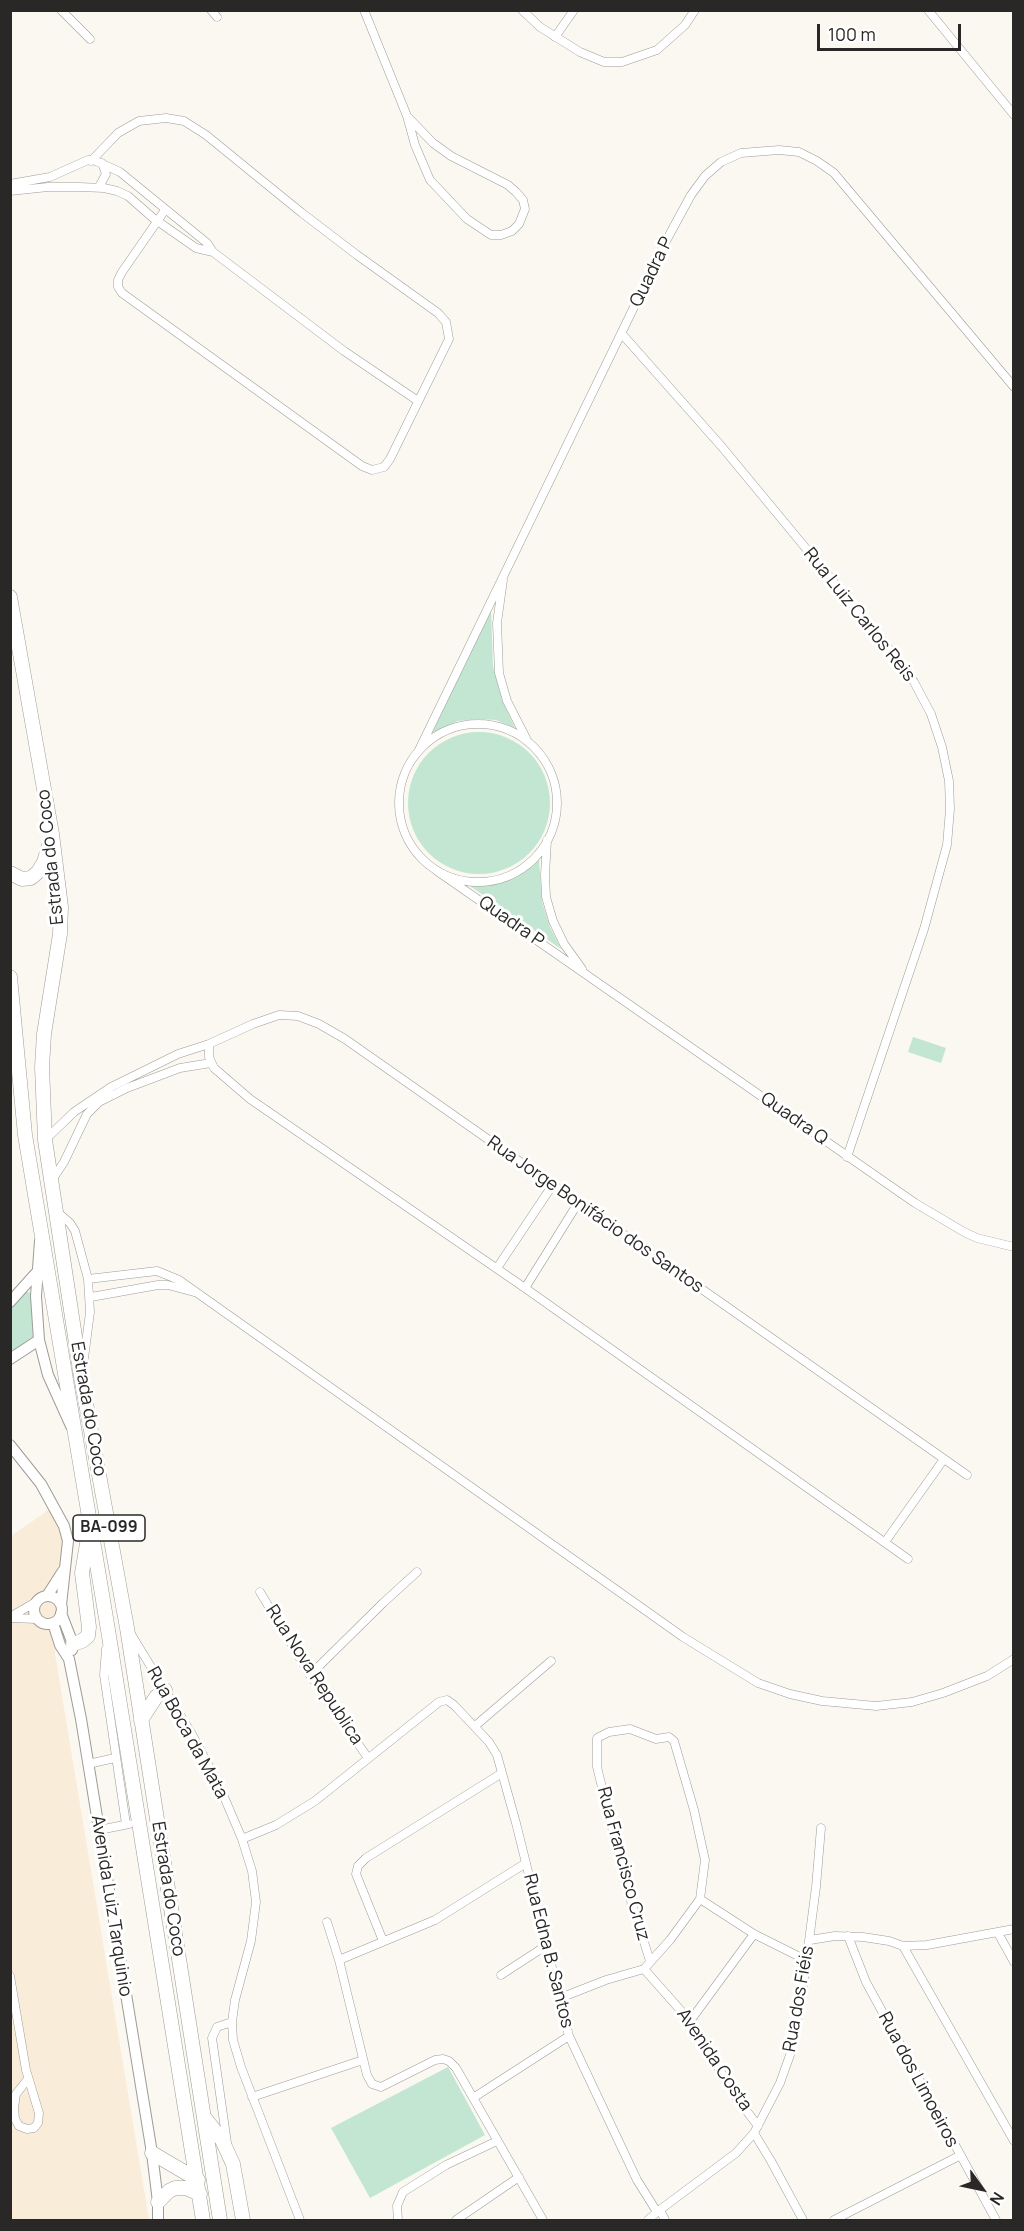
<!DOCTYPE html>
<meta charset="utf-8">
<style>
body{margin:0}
#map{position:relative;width:1024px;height:2231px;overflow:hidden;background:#faf8f1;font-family:Manrope,sans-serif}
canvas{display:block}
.frame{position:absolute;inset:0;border:12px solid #292826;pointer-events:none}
.north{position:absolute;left:952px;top:2159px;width:60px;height:60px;-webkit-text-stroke:4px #fff;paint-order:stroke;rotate:123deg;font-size:16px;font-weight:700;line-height:24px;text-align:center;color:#292826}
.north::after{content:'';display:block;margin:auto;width:21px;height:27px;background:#292826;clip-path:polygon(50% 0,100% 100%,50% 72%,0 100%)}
.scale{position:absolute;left:817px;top:24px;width:144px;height:27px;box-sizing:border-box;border:3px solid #292826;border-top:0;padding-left:8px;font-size:18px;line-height:21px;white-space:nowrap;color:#292826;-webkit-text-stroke:4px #fff;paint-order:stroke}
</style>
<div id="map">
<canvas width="1024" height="2231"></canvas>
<div class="frame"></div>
<div class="north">N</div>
<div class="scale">100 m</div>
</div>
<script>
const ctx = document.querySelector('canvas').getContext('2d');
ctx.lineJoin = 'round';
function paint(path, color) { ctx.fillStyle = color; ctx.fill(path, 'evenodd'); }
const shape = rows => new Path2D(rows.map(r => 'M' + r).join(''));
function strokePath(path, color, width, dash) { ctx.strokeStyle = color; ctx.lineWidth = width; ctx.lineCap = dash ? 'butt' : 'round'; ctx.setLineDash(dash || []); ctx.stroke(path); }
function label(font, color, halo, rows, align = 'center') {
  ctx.font = font + ' Manrope,sans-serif'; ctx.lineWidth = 6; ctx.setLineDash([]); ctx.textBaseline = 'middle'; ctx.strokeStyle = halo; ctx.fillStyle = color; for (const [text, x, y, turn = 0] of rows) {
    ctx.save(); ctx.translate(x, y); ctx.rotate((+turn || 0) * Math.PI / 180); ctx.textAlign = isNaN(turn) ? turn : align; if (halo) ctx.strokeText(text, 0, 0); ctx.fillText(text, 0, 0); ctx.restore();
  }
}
const commercial = shape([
 [50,1509,64,1541,55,1654,149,2220,11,2220,11,1536]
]);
const green = shape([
 [491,611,493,666,502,700,515,728,496,720,477,719,458,721,431,733],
 '408 803a71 71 0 1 1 142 0a71 71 0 1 1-142 0Z',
 [539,859,542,902,550,927,561,949,470,886,488,886,505,882,523,873],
 [913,1037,946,1048,941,1063,908,1052],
 [25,1291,31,1293,33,1337,11,1354,11,1306],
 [448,2067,485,2135,370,2198,331,2128]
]);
const street = shape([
 [61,10,90,39],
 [211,10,217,17],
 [364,10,407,116,415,145,430,180,467,219,491,235,501,235,512,231,519,224,525,209,523,200,516,192,508,185,451,156,433,143,407,116],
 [522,10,540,27,580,52,604,62,622,62,657,50,685,25,695,10],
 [928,10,1014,115],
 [555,37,574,10],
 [91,161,118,133,139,121,166,118,184,121,206,135,302,213,357,255,438,313,446,322,449,339,390,459,384,467,372,470,362,466,122,293,118,287,118,280,122,272,165,210],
 [10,184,50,177,88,160,96,161,120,172,207,243,213,252,344,351,418,401],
 [99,187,106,174,102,163],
 [10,191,48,187,79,187,104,188,117,191,128,196,153,218,196,248,213,252],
 [622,334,722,447,895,656,914,682,931,714,942,747,949,781,950,809,947,845,924,929,847,1157],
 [503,580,497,623,499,673,507,701,526,738],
 '399 803a79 79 0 1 1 158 0a79 79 0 1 1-158 0Z',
 [419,750,666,241,691,195,705,176,721,162,741,153,779,150,799,152,817,161,834,173,1014,387],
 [547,840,545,875,546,897,553,921,564,944,582,969],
 [437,871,915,1203,964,1232,977,1238,1014,1247],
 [209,1044,209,1057,214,1068,250,1099,525,1288,908,1559],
 [45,1140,74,1112,111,1087,178,1054,209,1044,253,1024,279,1015,298,1016,319,1024,345,1039,967,1475],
 [52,1180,64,1162,87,1114,99,1102,127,1088,180,1068,211,1063],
 [56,1211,70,1223,75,1231,88,1279,90,1312,83,1366],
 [497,1268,552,1186],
 [88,1279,157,1271,179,1280,683,1637,758,1683,790,1694,822,1701,876,1706,912,1702,943,1693,987,1676,1014,1659],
 [525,1288,578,1203],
 [91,1297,158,1285,168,1285,194,1292],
 [885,1542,944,1459],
 [260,1592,310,1675,368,1758],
 [10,1617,36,1602],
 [12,1618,36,1619],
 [131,1634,193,1736,219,1785,242,1839,252,1871,256,1902,251,1941,235,2000,232,2022,233,2040,241,2067,300,2220],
 [106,1649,104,1675,126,1824],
 [310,1675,383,1603,417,1572],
 [475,1726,551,1661],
 [88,1764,115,1758],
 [99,1830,129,1824],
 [242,1839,276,1825,315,1801,439,1702,447,1700,454,1705,489,1742,497,1755,516,1823,569,2036,637,2180,657,2212],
 [700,1899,754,1934,806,1960],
 [327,1922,339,1960,367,2075,372,2084,381,2087,435,2060,443,2059,449,2061,456,2068,543,2220],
 [998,1933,1014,1962],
 [848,1936,866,1982,996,2220],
 [810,1940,835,1936,863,1937,889,1941,903,1946,927,1945,1014,1929],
 [383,1941,356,1874,358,1866,366,1858,502,1773],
 [903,1946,1014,2141],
 [339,1960,435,1920,526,1863],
 [644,1969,670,1940,700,1899,705,1860,694,1810,674,1741,669,1737,656,1739,630,1729,609,1732,597,1738,597,1767,627,1888,650,1961],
 [644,1969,690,2021,736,2097,758,2126],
 [501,1975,547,1945],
 [10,1976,26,2070,39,2113,38,2123,34,2128,27,2129,19,2126,15,2119,14,2108,16,2094,28,2079],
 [560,1998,606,1980,644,1969],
 [690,2021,754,1934],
 [252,2097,363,2060],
 [473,2098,569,2036],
 [754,2133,771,2161,803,2220],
 [227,2143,212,2038,217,2027,232,2022],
 [660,2210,665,2220],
 [398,2220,397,2206,403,2192,446,2165,497,2141],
 [456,2220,519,2177],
 [648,2220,657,2212,736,2153,754,2133,780,2083,790,2055,802,1994,816,1887,821,1828],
 [834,2220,959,2156]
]);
const secondary = shape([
 [40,1241,36,1296,39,1340,48,1375,71,1426],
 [10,1302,36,1273],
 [10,1359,39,1340],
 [10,1445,41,1484,64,1526,68,1541,61,1605],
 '34 1610a14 14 0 1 1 28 0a14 14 0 1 1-28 0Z',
 [47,1596,63,1571],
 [61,1613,73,1644,72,1650],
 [53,1623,60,1645,69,1659,81,1719,152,2153,158,2202,158,2220]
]);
const highway = shape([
 [10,597,52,834,61,907,60,934,44,1034,42,1067,45,1140,81,1376,127,1628,220,2220],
 [10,873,22,879,31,878,38,872,44,862,50,842],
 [10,977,25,1135,108,1630,203,2220],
 [73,1644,82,1641,88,1636,89,1627,82,1573,89,1532],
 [141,1720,156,1697,165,1690],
 [205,2118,222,2140,233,2164,243,2220],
 [152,2153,198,2180],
 [158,2202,169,2191,175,2188,186,2188,200,2194]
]);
const shields = [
 [109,1528,72]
];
const shieldNames = [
 ["BA-099",109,1528]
];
const streetNames = [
 ["Quadra P",652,272,-64],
 ["Rua Luiz Carlos Reis",859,615,51],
 ["Estrada do Coco",51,857,-96],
 ["Quadra P",511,922,35],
 ["Quadra Q",794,1119,35],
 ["Rua Jorge Bonifácio dos Santos",595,1215,35],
 ["Estrada do Coco",88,1409,80],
 ["Rua Nova Republica",314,1675,57],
 ["Rua Boca da Mata",187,1733,61],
 ["Rua Francisco Cruz",623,1864,75],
 ["Estrada do Coco",168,1889,81],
 ["Avenida Luiz Tarquinio",111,1906,81],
 ["Rua Edna B. Santos",548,1951,76],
 ["Rua dos Fiéis",799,1999,-80],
 ["Avenida Costa",714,2060,56],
 ["Rua dos Limoeiros",918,2080,62]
];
paint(commercial, '#f9ecd8');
paint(green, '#c3e6d2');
strokePath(street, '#9e9c96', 9);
strokePath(secondary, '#9e9c96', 12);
strokePath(highway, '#9e9c96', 15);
strokePath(street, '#fff', 8);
strokePath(secondary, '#fff', 10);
strokePath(highway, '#fff', 14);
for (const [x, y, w] of shields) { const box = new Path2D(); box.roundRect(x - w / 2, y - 13, w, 26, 4.5); ctx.fillStyle = '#fff'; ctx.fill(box); strokePath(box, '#292826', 1.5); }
label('bold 16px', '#292826', null, shieldNames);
label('18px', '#292826', '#fff', streetNames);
</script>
